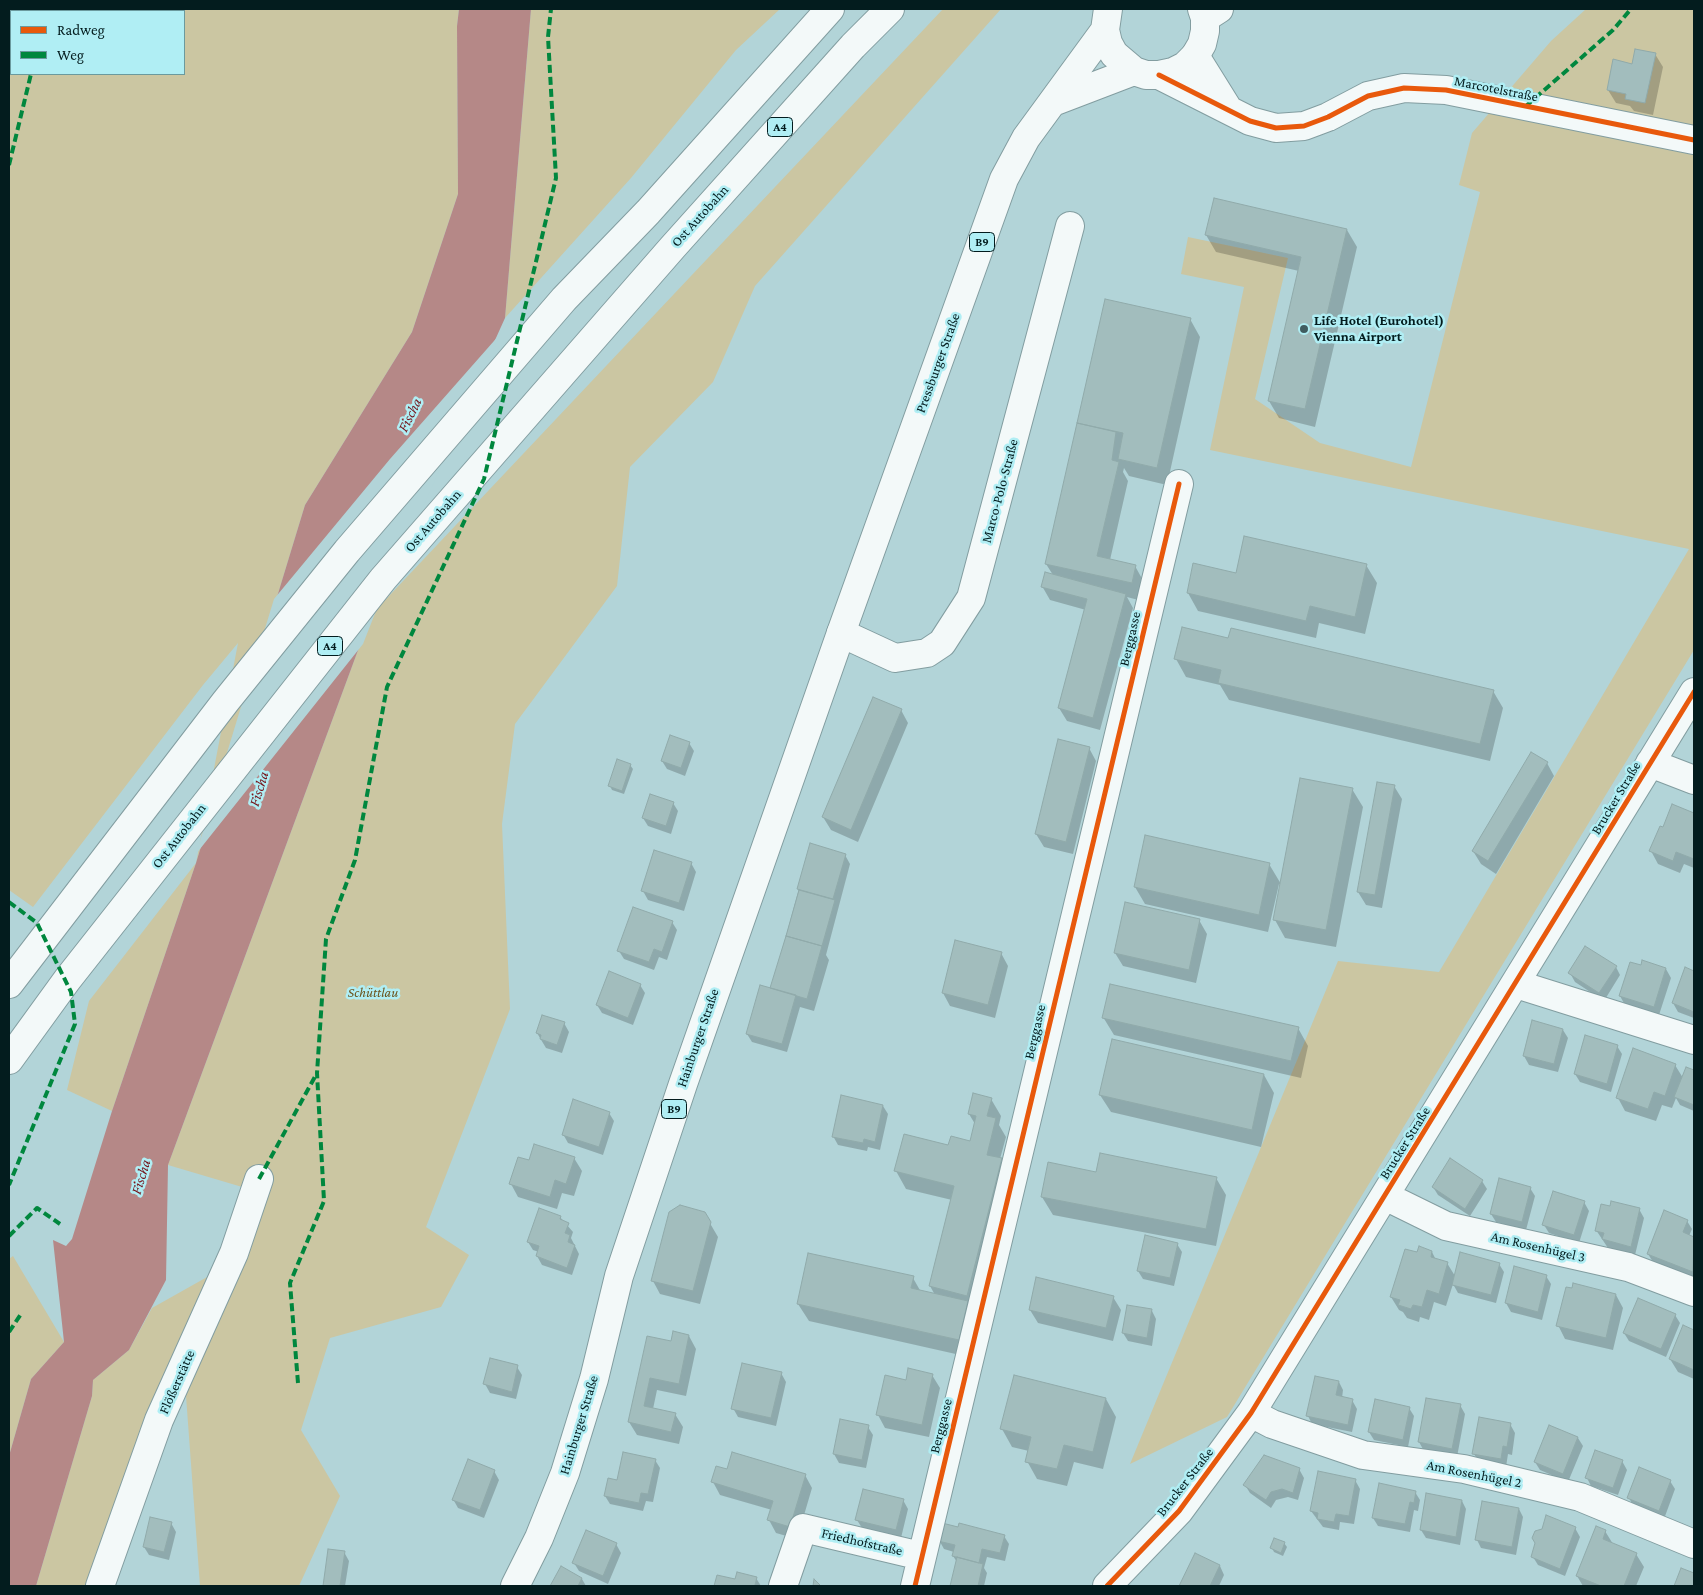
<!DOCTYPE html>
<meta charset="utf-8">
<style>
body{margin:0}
#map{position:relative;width:1703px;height:1595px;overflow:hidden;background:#b2d4d8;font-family:"Crimson Pro",serif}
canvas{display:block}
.frame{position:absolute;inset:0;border:10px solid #031c1e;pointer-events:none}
.legend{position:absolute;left:10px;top:10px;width:175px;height:65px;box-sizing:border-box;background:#b0eef4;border:1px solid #6b9a9e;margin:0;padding:6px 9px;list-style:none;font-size:15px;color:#031c1e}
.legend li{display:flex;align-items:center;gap:10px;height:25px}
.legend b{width:25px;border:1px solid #6b9a9e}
</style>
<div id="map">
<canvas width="1703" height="1595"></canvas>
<div class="frame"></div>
<ul class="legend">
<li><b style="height:6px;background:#e8590c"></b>Radweg</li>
<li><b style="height:6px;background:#00873e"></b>Weg</li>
</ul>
</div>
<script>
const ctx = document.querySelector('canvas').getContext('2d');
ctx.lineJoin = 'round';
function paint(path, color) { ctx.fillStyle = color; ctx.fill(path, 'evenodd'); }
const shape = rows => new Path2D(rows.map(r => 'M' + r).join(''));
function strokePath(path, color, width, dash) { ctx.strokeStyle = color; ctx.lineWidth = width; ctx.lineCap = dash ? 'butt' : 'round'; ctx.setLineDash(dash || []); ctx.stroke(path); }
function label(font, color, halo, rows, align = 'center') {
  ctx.font = font + ' "Crimson Pro",serif'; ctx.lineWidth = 5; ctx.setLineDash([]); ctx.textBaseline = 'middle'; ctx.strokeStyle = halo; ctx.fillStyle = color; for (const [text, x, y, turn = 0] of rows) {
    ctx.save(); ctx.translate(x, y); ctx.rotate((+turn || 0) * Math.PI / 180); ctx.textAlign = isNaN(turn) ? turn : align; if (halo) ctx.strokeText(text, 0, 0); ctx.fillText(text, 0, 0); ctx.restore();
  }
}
const green = shape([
 [9,9,459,9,457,26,458,194,412,332,305,505,196,863,112,1111,67,1090,89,1001,196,863,238,643,203,685,33,907,9,890],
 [11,11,184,11,184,74,11,74],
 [531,9,780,9,736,50,631,178,505,318],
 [943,9,1001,9,755,286,713,382,630,467,617,586,515,724,502,824,510,1009,426,1227,469,1255,441,1307,330,1338,301,1430,340,1496,299,1586,200,1586,186,1396,150,1414,89,1586,36,1586,92,1396,93,1380,129,1350,152,1308,248,1254,259,1192,168,1165,371,615],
 [1586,9,1694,9,1694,650,1227,1417,1130,1464,1338,961,1439,972,1689,549,1210,450,1244,287,1181,274,1188,237,1288,258,1255,399,1320,443,1411,467,1480,192,1459,185,1472,133,1551,41],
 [13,1256,64,1342,31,1379,9,1456,9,1259]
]);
const water = shape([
 [459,9,531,9,505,318,371,615,168,1165,166,1280,129,1350,93,1380,92,1396,36,1586,9,1586,9,1456,31,1379,64,1342,53,1240,66,1246,72,1239,112,1111,196,863,305,505,412,332,458,194,457,26]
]);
const pier = shape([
 [501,333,374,616,363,644,196,854,274,599,390,459]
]);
const shadow = shape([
 [1655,54,1663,67,1653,115,1634,111,1630,106,1616,103,1608,90,1633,65],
 [1347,230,1357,247,1315,427,1279,418,1269,401,1299,271,1216,252,1206,235],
 [1106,300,1190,319,1200,337,1167,485,1129,476,1124,468,1123,472,1128,481,1110,560,1135,566,1145,584,1142,601,1127,597,1133,608,1100,730,1067,721,1059,708,1086,610,1050,600,1042,586,1053,575,1046,564],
 [1366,565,1377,583,1365,634,1319,623,1316,638,1198,611,1188,593,1237,575],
 [1229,639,1493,691,1503,708,1490,761,1229,700,1220,685,1186,677,1176,659],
 [901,710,908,723,858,842,831,830,823,817],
 [689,743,694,751,685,776,667,769,662,761],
 [1089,748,1096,761,1073,854,1044,847,1036,834],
 [1547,763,1554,776,1496,874,1481,864,1473,851],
 [630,765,633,769,624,794,612,790,610,786],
 [1394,786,1402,799,1382,908,1366,905,1358,892],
 [1352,789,1363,807,1336,947,1285,938,1275,920,1281,885,1279,884,1268,932,1145,904,1135,887,1269,864,1281,884],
 [673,803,678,811,671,834,648,826,643,818],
 [1673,805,1694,814,1694,868,1684,864,1680,873,1658,864,1651,851,1664,829],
 [811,845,845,855,850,864,826,955,829,960,814,1011,800,1007,787,1052,752,1042,747,1034,771,990],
 [691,863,696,872,684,911,648,900,643,891],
 [1199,920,1207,934,1196,983,1123,966,1115,953],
 [672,922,677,930,667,960,659,957,654,970,624,959,619,951],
 [956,942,1001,953,1008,966,995,1018,950,1006,943,993],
 [1616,967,1620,975,1604,1001,1575,982,1570,973],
 [1666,969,1671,978,1659,1015,1625,1005,1620,996],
 [1686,969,1694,972,1694,1018,1678,1012,1673,1003],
 [640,985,645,993,633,1025,602,1013,597,1005],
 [1103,1017,1298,1028,1308,1046,1301,1078,1114,1035],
 [564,1023,569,1032,562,1053,546,1048,537,1033],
 [1563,1030,1568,1038,1558,1072,1529,1065,1524,1056],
 [1617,1046,1622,1054,1611,1092,1580,1082,1575,1074],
 [1675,1065,1683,1078,1686,1069,1694,1072,1694,1111,1680,1105,1676,1098,1672,1108,1662,1105,1656,1121,1625,1111,1618,1098],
 [1264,1075,1274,1093,1261,1147,1111,1112,1100,1095],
 [991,1099,1001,1116,999,1125,1006,1137,1000,1159,1011,1177,969,1357,809,1321,798,1304,913,1278,921,1292,935,1295,930,1286,952,1200,906,1189,896,1171,949,1146,971,1142,975,1124,969,1114],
 [883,1106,888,1114,880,1150,868,1147,867,1151,838,1145,833,1136],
 [609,1113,614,1121,603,1155,568,1143,563,1134],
 [574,1158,582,1171,574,1196,562,1193,557,1209,518,1197,511,1184],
 [1451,1160,1482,1181,1487,1189,1470,1216,1438,1195,1433,1187],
 [1097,1173,1216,1178,1226,1195,1216,1246,1053,1215,1042,1197],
 [1530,1188,1535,1196,1526,1230,1496,1222,1491,1214],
 [1584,1202,1589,1211,1579,1243,1549,1233,1544,1225],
 [1639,1209,1644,1218,1635,1255,1608,1248,1596,1230],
 [704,1213,718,1237,700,1304,660,1294,653,1281],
 [560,1217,573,1232,571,1238,579,1254,572,1275,542,1265,537,1256,539,1252,533,1250,528,1242],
 [1687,1221,1692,1229,1689,1236,1694,1238,1694,1278,1653,1262,1648,1254],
 [1177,1244,1182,1252,1174,1286,1143,1279,1138,1271],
 [1432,1252,1436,1260,1447,1263,1455,1276,1499,1264,1504,1272,1496,1303,1458,1293,1453,1284,1446,1306,1434,1302,1429,1320,1420,1317,1419,1322,1407,1318,1403,1312,1399,1310,1391,1297,1418,1254],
 [1546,1276,1551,1284,1542,1320,1511,1312,1506,1303],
 [1616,1295,1623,1308,1613,1350,1565,1339,1558,1325],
 [1113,1297,1121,1310,1113,1341,1038,1323,1030,1310],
 [1152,1311,1156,1319,1152,1346,1128,1341,1123,1333],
 [1675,1315,1680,1323,1666,1357,1629,1341,1624,1333],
 [1683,1327,1694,1331,1694,1379,1678,1372,1670,1359],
 [689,1336,696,1349,686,1396,657,1390,653,1409,675,1414,683,1427,679,1444,637,1435,629,1422,648,1337,672,1343],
 [517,1367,522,1375,516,1399,490,1393,485,1384],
 [781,1373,786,1382,776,1426,738,1417,733,1408],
 [932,1375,940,1388,929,1437,885,1428,878,1415,907,1381],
 [1339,1382,1343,1390,1342,1398,1352,1400,1357,1409,1352,1432,1312,1424,1308,1416],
 [1106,1399,1116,1417,1103,1469,1074,1462,1067,1486,1037,1479,1027,1461,1029,1451,1012,1447,1002,1429],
 [1460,1405,1465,1414,1457,1457,1424,1451,1419,1442],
 [1409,1408,1414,1416,1408,1447,1374,1440,1369,1432],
 [1510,1424,1515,1433,1512,1455,1508,1454,1506,1467,1479,1462,1474,1454],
 [868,1427,873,1435,866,1468,839,1463,834,1454],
 [1578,1438,1583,1446,1568,1482,1540,1470,1535,1462],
 [655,1460,660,1468,653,1502,646,1501,643,1511,610,1504,605,1496,618,1481],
 [1622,1461,1627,1470,1618,1495,1591,1486,1587,1478],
 [1299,1469,1304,1478,1298,1500,1288,1497,1276,1500,1271,1508,1250,1493,1245,1485],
 [494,1471,499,1480,484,1518,458,1508,453,1499],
 [728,1471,805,1475,812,1488,797,1539,776,1533,769,1520,772,1510,720,1495,713,1482],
 [1355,1480,1360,1489,1354,1524,1340,1522,1339,1530,1323,1527,1311,1511],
 [1670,1481,1675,1489,1664,1519,1634,1507,1629,1498],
 [1415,1492,1420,1500,1418,1511,1414,1510,1410,1532,1378,1526,1373,1518],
 [903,1500,908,1509,901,1538,862,1528,857,1520],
 [1462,1501,1466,1509,1460,1545,1426,1538,1421,1530],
 [1519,1509,1523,1517,1516,1555,1481,1548,1477,1540],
 [171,1523,176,1532,169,1560,149,1555,144,1547],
 [1575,1528,1580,1537,1565,1576,1538,1565,1533,1557,1543,1530],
 [1605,1531,1613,1544,1636,1554,1644,1567,1636,1586,1583,1586,1577,1576],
 [1004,1536,1009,1544,1005,1561,987,1557,984,1568,987,1573,984,1586,951,1586,957,1562,953,1556,954,1552,944,1549,939,1540],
 [1284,1543,1287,1547,1283,1556,1274,1552,1272,1548],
 [616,1544,621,1553,608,1584,579,1571,574,1563],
 [329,1550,344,1552,349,1561,345,1586,324,1586],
 [1196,1555,1220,1566,1224,1575,1219,1586,1181,1586],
 [561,1568,582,1579,586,1586,551,1586],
 [718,1577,736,1581,756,1578,761,1586,716,1586]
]);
const building = shape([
 [1635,49,1656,53,1645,103,1625,99,1626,94,1607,90,1613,59,1632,64,1635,49],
 [1214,198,1347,229,1305,409,1268,401,1301,257,1205,235,1214,198],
 [1105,299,1191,318,1157,468,1118,459,1123,433,1077,423,1105,299],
 [1077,423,1116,432,1112,460,1119,462,1097,556,1136,565,1132,583,1045,564,1077,423],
 [1244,536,1367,564,1355,617,1310,606,1306,621,1187,593,1193,563,1236,573,1244,536],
 [1045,572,1126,594,1093,718,1058,708,1087,599,1041,587,1045,572],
 [1182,627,1228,638,1231,628,1494,690,1480,744,1218,683,1221,670,1174,659,1182,627],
 [873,697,902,709,851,830,822,817,873,697],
 [670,735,690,742,681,768,661,761,670,735],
 [1058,739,1090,747,1066,842,1035,834,1058,739],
 [1531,752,1548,762,1488,861,1472,851,1531,752],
 [617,759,631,764,622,791,608,786,617,759],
 [1300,778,1353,788,1326,930,1273,920,1300,778],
 [1377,782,1395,785,1375,895,1357,892,1377,782],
 [650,794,674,802,666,826,642,818,650,794],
 [1672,804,1694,813,1694,859,1676,852,1673,861,1649,851,1660,826,1663,827,1672,804],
 [1145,835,1270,863,1259,915,1134,887,1145,835],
 [810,843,846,854,833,899,797,889,810,843],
 [654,850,692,862,679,903,641,891,654,850],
 [799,890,835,900,822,946,786,936,799,890],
 [1125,902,1200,919,1189,970,1114,953,1125,902],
 [633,907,673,921,662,952,654,949,649,962,617,951,633,907],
 [786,936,822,946,807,999,770,988,786,936],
 [955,940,1002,952,988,1005,942,993,955,940],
 [1585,946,1617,966,1599,993,1568,973,1585,946],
 [1642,960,1666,968,1654,1007,1619,996,1630,962,1641,965,1642,960],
 [1685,967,1694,971,1694,1012,1672,1003,1685,967],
 [609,971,641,984,628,1018,596,1005,609,971],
 [1110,984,1299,1027,1291,1061,1102,1018,1110,984],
 [760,985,796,995,782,1044,746,1034,760,985],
 [542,1015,565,1022,557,1045,540,1039,541,1035,536,1033,542,1015],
 [1532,1020,1563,1029,1554,1064,1523,1056,1532,1020],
 [1585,1035,1618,1045,1607,1084,1574,1074,1585,1035],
 [1112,1039,1264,1074,1252,1130,1099,1095,1112,1039],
 [1633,1048,1676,1064,1665,1096,1654,1092,1648,1109,1616,1098,1633,1048],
 [1686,1067,1694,1070,1694,1105,1674,1097,1686,1067],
 [973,1093,992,1098,987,1116,996,1118,987,1155,1002,1158,967,1296,929,1286,954,1186,894,1171,904,1134,948,1145,951,1136,970,1141,976,1116,968,1114,973,1093],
 [841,1095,883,1105,875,1142,864,1139,863,1143,832,1137,841,1095],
 [573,1099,610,1112,599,1147,562,1135,573,1099],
 [534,1144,575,1157,566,1184,555,1180,550,1197,509,1184,518,1157,529,1160,534,1144],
 [1100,1153,1217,1177,1206,1229,1041,1197,1048,1162,1096,1172,1100,1153],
 [1450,1158,1483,1180,1465,1209,1432,1187,1450,1158],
 [1499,1178,1531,1187,1522,1222,1490,1214,1499,1178],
 [1553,1191,1585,1201,1574,1235,1542,1225,1553,1191],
 [1611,1201,1640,1208,1631,1247,1602,1239,1604,1233,1595,1231,1601,1204,1610,1206,1611,1201],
 [680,1205,705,1212,711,1222,693,1291,651,1281,669,1212,680,1205],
 [539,1208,561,1216,560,1219,569,1223,565,1233,570,1235,568,1242,575,1245,567,1268,536,1256,539,1246,527,1242,539,1208],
 [1664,1210,1688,1220,1683,1232,1694,1237,1693,1272,1647,1254,1664,1210],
 [1145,1235,1178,1243,1170,1278,1137,1271,1145,1235],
 [1419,1246,1432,1251,1431,1257,1448,1262,1439,1294,1427,1290,1422,1307,1413,1305,1411,1309,1398,1305,1400,1300,1390,1297,1405,1249,1417,1252,1419,1246],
 [1460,1252,1500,1263,1491,1295,1452,1285,1460,1252],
 [808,1253,914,1276,911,1288,968,1301,959,1340,797,1304,808,1253],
 [1514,1266,1547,1275,1538,1312,1505,1303,1514,1266],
 [1036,1277,1114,1296,1106,1328,1029,1310,1036,1277],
 [1573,1283,1616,1294,1606,1338,1556,1326,1566,1287,1572,1288,1573,1283],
 [1638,1298,1676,1314,1661,1349,1623,1333,1638,1298],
 [1127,1305,1152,1309,1147,1338,1122,1333,1127,1305],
 [1683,1325,1694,1330,1694,1370,1669,1359,1683,1325],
 [673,1331,689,1335,679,1384,650,1378,644,1406,676,1413,671,1432,628,1422,647,1336,671,1341,673,1331],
 [490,1358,518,1365,512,1392,483,1384,490,1358],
 [742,1363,782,1372,771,1418,731,1409,742,1363],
 [908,1368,933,1374,922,1425,876,1415,885,1375,906,1380,908,1368],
 [1014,1375,1106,1398,1093,1452,1064,1445,1057,1469,1025,1462,1031,1437,1000,1429,1014,1375],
 [1315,1376,1339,1381,1336,1395,1353,1399,1348,1425,1306,1416,1315,1376],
 [1426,1398,1461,1404,1452,1449,1418,1442,1426,1398],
 [1375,1399,1410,1407,1403,1440,1368,1432,1375,1399],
 [1479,1417,1511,1423,1507,1447,1503,1446,1501,1459,1472,1454,1479,1417],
 [840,1419,869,1425,862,1460,833,1454,840,1419],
 [1549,1425,1578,1437,1563,1474,1534,1462,1549,1425],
 [1595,1450,1623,1460,1613,1488,1585,1478,1595,1450],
 [623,1452,656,1459,648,1494,641,1493,639,1503,604,1496,608,1478,617,1480,623,1452],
 [732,1452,806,1474,790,1527,767,1520,773,1501,711,1482,716,1466,727,1469,732,1452],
 [1264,1455,1300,1468,1293,1493,1282,1489,1271,1492,1266,1500,1243,1485,1264,1455],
 [468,1459,495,1470,480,1510,452,1500,468,1459],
 [1639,1467,1671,1480,1659,1511,1627,1498,1639,1467],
 [1318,1471,1356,1479,1349,1516,1336,1514,1334,1522,1317,1519,1318,1513,1310,1511,1318,1471],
 [1379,1483,1416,1491,1414,1503,1410,1502,1405,1524,1372,1518,1379,1483],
 [863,1489,904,1499,896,1530,855,1520,863,1489],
 [1426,1493,1462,1500,1456,1537,1420,1530,1426,1493],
 [1482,1501,1519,1508,1512,1547,1475,1540,1482,1501],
 [1546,1515,1576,1527,1560,1569,1531,1557,1535,1543,1532,1538,1535,1531,1542,1529,1546,1515],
 [150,1517,172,1522,164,1552,143,1547,150,1517],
 [942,1523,958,1527,959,1523,1005,1535,1000,1553,982,1549,979,1563,952,1556,955,1545,938,1541,942,1523],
 [1596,1526,1606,1530,1603,1539,1637,1553,1624,1586,1601,1586,1576,1576,1596,1526],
 [586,1530,617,1543,603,1576,572,1563,586,1530],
 [1274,1538,1285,1542,1281,1553,1270,1548,1274,1538],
 [328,1549,345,1551,340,1586,323,1586,328,1549],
 [1195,1553,1220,1565,1210,1586,1179,1586,1195,1553],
 [957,1557,983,1564,978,1586,950,1586,957,1557],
 [561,1566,582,1578,578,1586,550,1586,561,1566],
 [1681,1568,1694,1573,1694,1586,1674,1586,1681,1568],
 [737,1572,757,1577,755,1585,761,1586,714,1586,717,1575,735,1579,737,1572],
 [814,1579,821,1586,813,1586,814,1579]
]);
const minor = shape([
 [1195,56,1228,109],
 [1159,75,1250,121,1276,128,1304,126,1328,117,1368,96,1404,88,1446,90,1694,140],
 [841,633,895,658,927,653,942,643,971,598,1070,226],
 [1650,763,1694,780],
 [1516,984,1694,1040],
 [1385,1196,1446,1226,1628,1267,1694,1292],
 [1251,1413,1272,1424,1363,1455,1464,1469,1580,1497,1694,1544],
 [100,1586,159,1420,234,1253,259,1179],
 [783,1586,803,1528,921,1556],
 [915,1586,1179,484],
 [1107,1586,1179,1511,1251,1413,1694,692]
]);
const major = shape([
 [1108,9,1105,30,1108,43,1114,54,1134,71,1146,75,1159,75,1173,72,1185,66,1195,56,1202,44,1205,31,1205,18,1202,9],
 [1053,102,1134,71],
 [515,1586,539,1538,565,1473,594,1379,619,1276,683,1084,841,633,1004,179,1026,138,1105,30]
]);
const highway = shape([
 [1205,18,1219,9],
 [9,984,226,701,347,551,564,299,648,212,830,9],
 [9,1060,67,980,383,579,672,248,853,46,890,9]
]);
const quiet = shape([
 [46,11,47,9],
 [1526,106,1613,30,1631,9],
 [9,165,31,74],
 [9,902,37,923,71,992,75,1024,9,1185],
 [259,1179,317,1073],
 [9,1236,37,1208,60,1224],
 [9,1332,21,1314],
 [298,1383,290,1283,324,1201,317,1073,326,939,355,860,387,687,484,479,556,178,548,37,551,9]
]);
const cycleway = shape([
 [1159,75,1250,121,1276,128,1304,126,1328,117,1368,96,1404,88,1446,90,1694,140],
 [915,1586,1179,484],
 [1107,1586,1179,1511,1251,1413,1694,692]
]);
const markers = [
 [1304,329,5,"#405c5f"]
];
const shields = [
 [780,127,25],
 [982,242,25],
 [330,646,25],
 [674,1109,25]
];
const shieldNames = [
 ["A4",780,127],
 ["B9",982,242],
 ["A4",330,646],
 ["B9",674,1109]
];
const streetNames = [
 ["Marcotelstraße",1496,89,11],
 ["Ost Autobahn",700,216,-48],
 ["Pressburger Straße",938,363,-70],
 ["Marco-Polo-Straße",1000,491,-75],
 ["Ost Autobahn",433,521,-49],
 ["Berggasse",1130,639,-77],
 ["Brucker Straße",1616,798,-59],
 ["Ost Autobahn",179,836,-52],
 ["Berggasse",1035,1032,-77],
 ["Hainburger Straße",698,1038,-71],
 ["Brucker Straße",1405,1143,-58],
 ["Am Rosenhügel 3",1538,1247,13],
 ["Flößerstätte",177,1382,-66],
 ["Hainburger Straße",579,1425,-73],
 ["Berggasse",941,1426,-76],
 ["Am Rosenhügel 2",1474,1474,11],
 ["Brucker Straße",1185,1482,-52],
 ["Friedhofstraße",862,1542,13]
];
const poiNames = [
 ["Life Hotel (Eurohotel)",1314,321],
 ["Vienna Airport",1314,337]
];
const parkNames = [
 ["Schüttlau",373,993]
];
const waterNames = [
 ["Fischa",410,415,-64],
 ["Fischa",259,789,-73],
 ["Fischa",141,1177,-73]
];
paint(green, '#cbc6a2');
paint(water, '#b58887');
paint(pier, '#b2d4d8');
paint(shadow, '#0003');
paint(building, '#a2bdbd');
strokePath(building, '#90aaaa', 1);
strokePath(minor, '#829da0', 30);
strokePath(major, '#829da0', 30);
strokePath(highway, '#829da0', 30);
strokePath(minor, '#f3f9f9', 28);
strokePath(major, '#f3f9f9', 28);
strokePath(highway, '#f3f9f9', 28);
strokePath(quiet, '#00873e', 4, [8, 4]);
strokePath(cycleway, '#e8590c', 5);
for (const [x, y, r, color] of markers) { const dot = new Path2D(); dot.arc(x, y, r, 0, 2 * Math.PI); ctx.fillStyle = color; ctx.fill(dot); strokePath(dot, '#b0eef4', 2); }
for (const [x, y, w] of shields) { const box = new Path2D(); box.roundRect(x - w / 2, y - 9.5, w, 19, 4); ctx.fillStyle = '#b0eef4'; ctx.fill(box); strokePath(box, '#031c1e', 1); }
label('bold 12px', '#031c1e', null, shieldNames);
label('14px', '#031c1e', '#b0eef4', streetNames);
label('bold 14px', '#031c1e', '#b0eef4', poiNames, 'left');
label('italic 14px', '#6c531c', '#b0eef4', parkNames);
label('italic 15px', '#75151b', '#b0eef4', waterNames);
</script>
